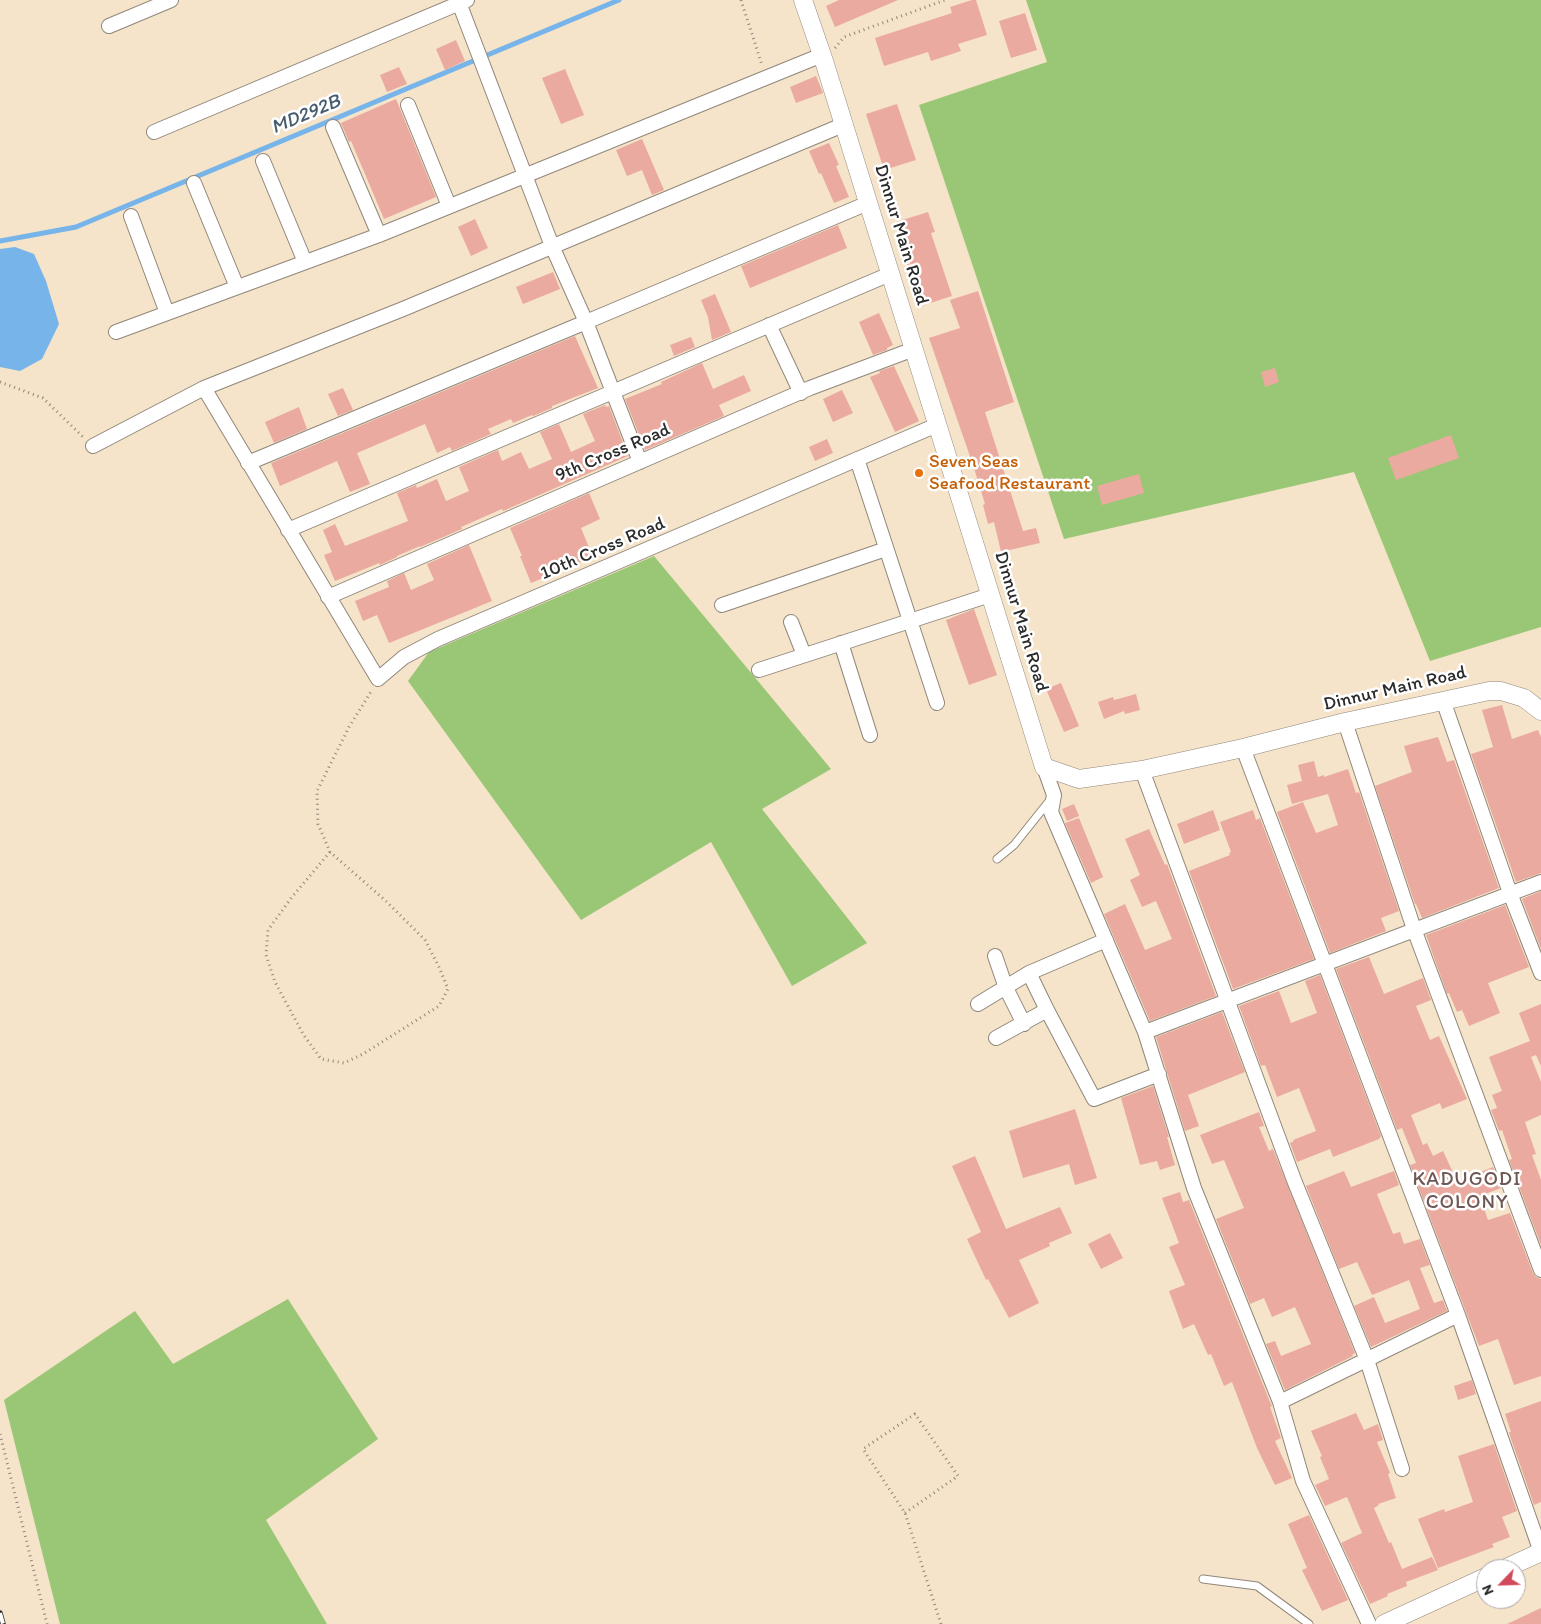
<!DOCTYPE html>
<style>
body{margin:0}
#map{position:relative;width:1541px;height:1624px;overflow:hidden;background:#f5e3ca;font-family:Itim,sans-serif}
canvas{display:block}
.north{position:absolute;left:1476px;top:1559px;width:50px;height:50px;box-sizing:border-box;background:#fff;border:1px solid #aaa;border-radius:50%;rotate:246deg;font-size:14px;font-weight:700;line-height:20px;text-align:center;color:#2b2b2b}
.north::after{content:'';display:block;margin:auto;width:18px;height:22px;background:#d1495b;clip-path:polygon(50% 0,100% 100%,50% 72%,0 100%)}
</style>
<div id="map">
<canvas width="1541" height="1624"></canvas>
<div class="north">N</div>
</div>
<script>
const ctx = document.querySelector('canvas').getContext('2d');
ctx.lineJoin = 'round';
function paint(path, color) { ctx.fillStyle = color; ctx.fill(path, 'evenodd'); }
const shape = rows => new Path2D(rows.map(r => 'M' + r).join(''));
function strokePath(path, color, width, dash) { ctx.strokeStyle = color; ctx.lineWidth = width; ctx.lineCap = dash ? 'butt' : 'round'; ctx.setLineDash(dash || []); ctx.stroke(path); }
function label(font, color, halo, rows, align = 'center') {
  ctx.font = font + ' Itim,sans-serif'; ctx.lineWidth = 5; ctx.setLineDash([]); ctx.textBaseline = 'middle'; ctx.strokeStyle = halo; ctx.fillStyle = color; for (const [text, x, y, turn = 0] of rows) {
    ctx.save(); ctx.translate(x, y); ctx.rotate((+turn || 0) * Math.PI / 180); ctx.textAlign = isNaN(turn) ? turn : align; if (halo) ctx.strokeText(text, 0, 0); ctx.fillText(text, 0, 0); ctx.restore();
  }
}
const green = shape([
 [1026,0,1541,0,1541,627,1430,661,1354,472,1064,539,919,105,1047,62],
 [654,556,831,769,762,809,867,943,792,986,711,842,581,920,408,681,429,652],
 [288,1299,378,1439,266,1520,327,1624,60,1624,4,1400,135,1311,173,1364]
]);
const water = shape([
 [15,247,34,254,46,281,59,324,42,359,20,371,0,367,0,249]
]);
const stream = shape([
 [0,241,76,227,619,0]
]);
const building = shape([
 [839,0,898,0,835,27,826,6],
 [972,0,976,0,987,35,958,44,961,51,931,61,928,52,884,66,875,38,952,13,950,7],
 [1025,13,1037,50,1011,58,999,21],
 [456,40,465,61,445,70,436,49],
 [399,67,407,84,387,92,380,75],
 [565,69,584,115,561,124,542,78],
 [816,76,823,93,796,103,790,87],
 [396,99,436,197,384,219,351,141,349,142,341,123],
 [897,104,916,160,884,170,866,114],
 [642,139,664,190,652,195,642,170,627,176,616,150],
 [829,143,839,165,836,166,849,197,834,203,821,173,819,174,809,151],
 [928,212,935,232,931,233,952,296,921,306,907,264,910,264,896,222],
 [475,219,488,248,471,256,458,227],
 [838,225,847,248,750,288,741,266],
 [553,272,560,289,523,304,516,287],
 [978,291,1014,402,985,412,1023,531,1036,528,1040,543,1001,552,994,522,988,524,983,505,985,504,973,465,929,338,960,328,950,300],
 [715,294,731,332,712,340,708,317,701,300],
 [879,313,893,345,887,348,887,350,873,355,859,322],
 [575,336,598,388,552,406,552,408,533,416,532,415,513,423,511,419,488,429,491,434,452,451,450,447,437,453,425,424,357,453,370,484,350,492,337,461,280,486,271,463],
 [691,337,695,347,674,356,670,345],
 [702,363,713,389,744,375,751,391,719,405,724,416,645,450,625,399,662,384,661,382],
 [894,366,919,421,895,432,870,377,880,373,879,371],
 [1275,368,1279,382,1265,387,1261,372],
 [343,388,353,410,338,416,328,394],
 [842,390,853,413,833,422,823,399],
 [605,405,606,407,609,406,628,456,503,511,502,509,461,527,462,529,420,547,420,546,397,556,397,557,380,565,379,563,377,564,335,581,324,555,332,552,323,530,335,524,345,546,408,521,397,493,416,485,417,488,437,479,446,501,469,491,459,467,498,450,502,461,521,452,529,469,552,459,540,432,559,424,571,452,595,441,583,414],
 [299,407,307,429,274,443,265,422],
 [1451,435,1459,458,1396,480,1388,458],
 [827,439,833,453,815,461,809,447],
 [1139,474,1144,493,1102,505,1097,486],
 [589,493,600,519,581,528,593,557,531,583,520,556,522,556,510,528],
 [469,545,492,601,389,643,377,615,363,621,355,601,389,587,387,581,404,573,411,590,434,580,427,564],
 [974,609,997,675,969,685,946,620],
 [1061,683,1079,726,1064,732,1046,689],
 [1136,694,1140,710,1125,714,1124,711,1104,719,1098,702,1113,697,1114,700],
 [1502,705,1512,739,1538,730,1541,737,1541,873,1516,882,1471,754,1493,747,1482,710],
 [1438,737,1447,762,1454,760,1499,888,1422,918,1416,904,1415,904,1375,786,1412,772,1404,746],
 [1314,761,1318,777,1324,775,1324,777,1348,769,1356,793,1359,792,1399,911,1381,918,1386,931,1330,953,1277,812,1303,802,1316,833,1338,825,1328,794,1292,804,1287,785,1302,781,1298,765],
 [1074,804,1079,816,1067,821,1062,809],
 [1213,810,1220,830,1184,844,1177,824],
 [1253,810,1256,820,1260,818,1314,959,1233,989,1189,871,1230,855,1229,853,1231,852,1220,822],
 [1079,818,1103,877,1091,883,1065,823],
 [1149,829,1165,865,1167,864,1216,996,1150,1021,1104,914,1125,904,1145,950,1172,939,1156,901,1142,907,1130,880,1140,875,1125,839],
 [1541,891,1541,949,1522,899],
 [1505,905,1529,967,1488,983,1500,1013,1469,1026,1462,1010,1457,1012,1449,993,1447,994,1426,935],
 [1369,957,1384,994,1423,978,1431,1000,1416,1006,1430,1040,1439,1036,1467,1099,1442,1109,1440,1103,1411,1115,1423,1145,1427,1143,1433,1156,1443,1151,1457,1181,1493,1167,1501,1188,1480,1196,1488,1220,1510,1213,1533,1273,1536,1277,1541,1279,1541,1376,1514,1385,1498,1339,1479,1346,1410,1165,1416,1163,1402,1128,1397,1130,1336,969],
 [1320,975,1381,1136,1379,1139,1333,1157,1330,1149,1297,1162,1290,1143,1294,1141,1293,1140,1316,1131,1299,1088,1277,1097,1265,1065,1261,1066,1239,1006,1279,991,1291,1023,1317,1013,1305,981],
 [1541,1004,1541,1066,1536,1055,1531,1057,1541,1082,1541,1115,1525,1122,1536,1154,1532,1155,1541,1180,1541,1245,1509,1160,1512,1159,1502,1130,1499,1131,1491,1110,1497,1108,1492,1095,1502,1091,1489,1057,1530,1041,1519,1013],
 [1222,1012,1245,1072,1188,1095,1199,1126,1185,1131,1156,1037],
 [1153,1086,1169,1137,1167,1137,1175,1165,1160,1170,1157,1161,1140,1165,1121,1098],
 [1075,1109,1097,1178,1075,1185,1069,1164,1023,1178,1009,1131],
 [1259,1112,1264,1126,1259,1127,1269,1151,1273,1149,1355,1353,1352,1355,1353,1356,1285,1390,1266,1344,1275,1341,1281,1356,1311,1344,1295,1307,1272,1317,1264,1298,1250,1304,1216,1219,1244,1208,1224,1160,1212,1164,1200,1135],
 [975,1156,1006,1229,1060,1207,1072,1233,1049,1243,1050,1246,1019,1260,1039,1303,1009,1318,988,1279,986,1280,967,1239,981,1232,952,1166],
 [1344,1171,1351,1187,1394,1171,1399,1185,1377,1194,1393,1234,1400,1232,1404,1244,1420,1239,1430,1265,1420,1268,1434,1303,1443,1300,1447,1311,1371,1347,1354,1306,1374,1297,1385,1323,1420,1309,1409,1280,1372,1295,1357,1262,1339,1269,1306,1186],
 [1180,1192,1183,1202,1189,1200,1270,1402,1272,1406,1270,1407,1281,1438,1275,1441,1292,1478,1275,1485,1257,1448,1232,1382,1224,1386,1211,1354,1208,1355,1194,1324,1183,1329,1169,1291,1185,1285,1169,1247,1179,1243,1162,1198],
 [1110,1233,1123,1258,1101,1269,1088,1244],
 [1472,1380,1476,1394,1458,1400,1454,1386],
 [1541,1401,1541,1502,1534,1505,1511,1439,1509,1432,1511,1432,1505,1414],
 [1356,1413,1364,1430,1378,1424,1383,1440,1377,1442,1390,1473,1388,1474,1396,1498,1378,1504,1379,1505,1374,1508,1389,1543,1391,1542,1402,1569,1432,1557,1438,1570,1406,1582,1407,1586,1387,1594,1388,1596,1370,1604,1341,1543,1362,1533,1347,1497,1325,1506,1315,1485,1329,1479,1320,1457,1322,1456,1311,1431],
 [1494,1444,1517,1511,1502,1517,1510,1537,1492,1544,1494,1547,1438,1568,1418,1519,1444,1509,1445,1512,1473,1502,1458,1456],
 [1309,1515,1348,1600,1322,1611,1302,1570,1307,1568,1288,1524],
 [1541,1608,1541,1624,1507,1624]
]);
const path = shape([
 [741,0,762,65],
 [835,48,844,37,945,0],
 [0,382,43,398,83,437],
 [330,852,292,897,268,930,266,955,275,982,303,1034,321,1059,344,1063,363,1054,439,1006,448,989,439,967,425,940,387,902,330,852,318,824,317,791,349,727,372,690],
 [0,1434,47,1624],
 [905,1513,958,1476,915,1414,863,1449,905,1513,941,1624]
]);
const service = shape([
 [997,859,1014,845,1050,800],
 [1203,1579,1257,1586,1309,1624]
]);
const minor = shape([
 [109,26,171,0],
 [408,105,449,206],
 [333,127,379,235],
 [154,132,467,0],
 [263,161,305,262],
 [194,183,237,287],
 [131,216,167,313],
 [769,325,801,393],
 [116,332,379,235,822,55],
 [204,388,378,679,404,657,438,639,937,425],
 [93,446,204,388,403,309,843,125],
 [857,459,937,703],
 [640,462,586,322,868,203],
 [248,463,586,322,552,246,458,0],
 [288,530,890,274],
 [328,597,810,388,914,349],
 [722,605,886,549],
 [791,622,804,655],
 [841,643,870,735],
 [759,670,990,595],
 [1443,700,1510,893,1541,973],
 [1345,722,1414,929,1541,1270],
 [1243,748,1458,1315,1541,1552],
 [1044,767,1054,795,1051,812,1145,1032,1194,1188,1280,1402,1303,1481,1369,1624],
 [1142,770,1294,1180,1367,1360,1402,1469],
 [1106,940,1029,973,1047,1010,1094,1099,1159,1074],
 [995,956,1006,988,1024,1024],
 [978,1004,1029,973],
 [1145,1032,1541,882],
 [996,1038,1047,1010],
 [1280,1402,1458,1315]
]);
const tertiary = shape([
 [803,0,824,61,1044,767,1079,779,1142,770,1243,748,1345,722,1489,691,1501,691,1524,698,1541,711],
 [1504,1569,1541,1552],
 [1384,1624,1486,1577]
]);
const rail = shape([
 [0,1613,3,1624]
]);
const markers = [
 [919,473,5,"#e8710a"]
];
const streetNames = [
 ["Dinnur Main Road",901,235,73],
 ["9th Cross Road",613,453,-23],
 ["10th Cross Road",603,549,-23],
 ["Dinnur Main Road",1021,622,73],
 ["Dinnur Main Road",1395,689,-13]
];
const foodNames = [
 ["Seven Seas",929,462],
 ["Seafood Restaurant",929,484]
];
const waterNames = [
 ["MD292B",306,115,-23]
];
const neighbourhoodNames = [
 ["KADUGODI",1467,1180],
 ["COLONY",1467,1203]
];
paint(green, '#9ac775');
paint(water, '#77b4e9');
strokePath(stream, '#77b4e9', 5);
paint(building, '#ebaa9f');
strokePath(service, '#90877a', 9);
strokePath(minor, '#90877a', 16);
strokePath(tertiary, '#90877a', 19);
strokePath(path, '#90877a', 3, [1, 4]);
strokePath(service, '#fff', 7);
strokePath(minor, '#fff', 14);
strokePath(tertiary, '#fff', 18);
strokePath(rail, '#2b2b2b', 5.5);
strokePath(rail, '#fff', 4, [11]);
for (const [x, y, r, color] of markers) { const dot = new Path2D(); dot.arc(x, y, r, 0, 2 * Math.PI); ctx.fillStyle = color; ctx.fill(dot); strokePath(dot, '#fff', 2); }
label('19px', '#2b2b2b', '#fff', streetNames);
label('19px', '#c56008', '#fff', foodNames, 'left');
label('italic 20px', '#465b6e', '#fff', waterNames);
ctx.letterSpacing = '1px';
label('20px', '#6e5754', '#fff', neighbourhoodNames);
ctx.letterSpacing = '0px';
</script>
